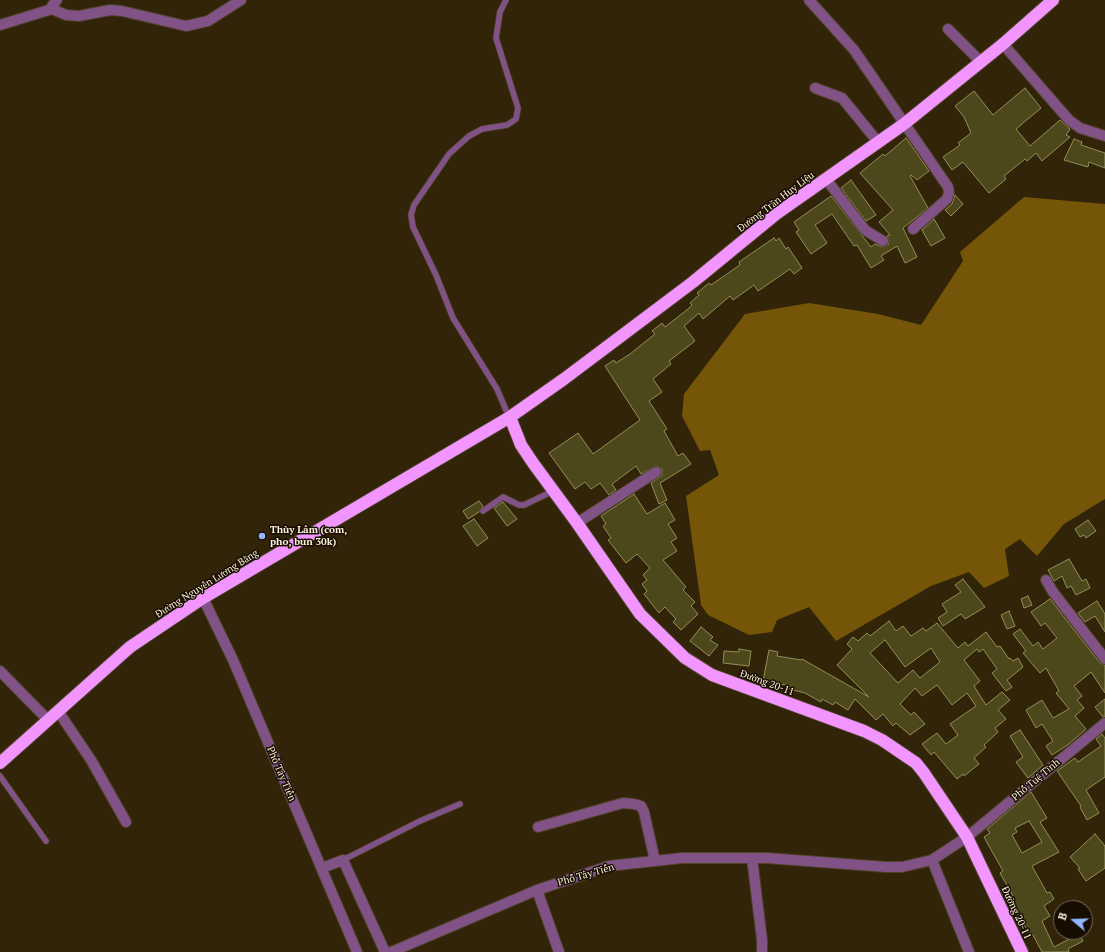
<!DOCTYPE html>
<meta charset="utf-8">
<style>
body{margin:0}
#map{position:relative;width:1105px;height:952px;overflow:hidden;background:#312408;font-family:"PT Serif",serif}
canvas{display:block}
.north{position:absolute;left:1053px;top:900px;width:40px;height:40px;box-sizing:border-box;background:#170d00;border:1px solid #746959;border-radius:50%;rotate:289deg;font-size:11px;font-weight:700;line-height:16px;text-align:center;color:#fff3de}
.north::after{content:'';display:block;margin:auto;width:14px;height:18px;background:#92b7fd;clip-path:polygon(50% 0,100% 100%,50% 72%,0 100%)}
</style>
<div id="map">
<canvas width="1105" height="952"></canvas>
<div class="north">B</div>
</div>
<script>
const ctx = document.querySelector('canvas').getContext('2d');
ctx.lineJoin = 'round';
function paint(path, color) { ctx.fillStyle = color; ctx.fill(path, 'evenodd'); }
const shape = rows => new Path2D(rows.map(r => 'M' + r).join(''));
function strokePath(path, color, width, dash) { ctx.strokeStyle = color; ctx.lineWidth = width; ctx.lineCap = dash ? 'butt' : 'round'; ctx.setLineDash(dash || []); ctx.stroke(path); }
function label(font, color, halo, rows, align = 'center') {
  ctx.font = font + ' "PT Serif",serif'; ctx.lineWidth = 3; ctx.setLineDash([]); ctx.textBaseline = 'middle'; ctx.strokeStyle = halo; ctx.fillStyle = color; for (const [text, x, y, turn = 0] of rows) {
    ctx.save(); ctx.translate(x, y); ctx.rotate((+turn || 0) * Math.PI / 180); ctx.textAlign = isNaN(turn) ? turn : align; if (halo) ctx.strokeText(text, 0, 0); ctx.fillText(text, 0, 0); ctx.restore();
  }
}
const forest = shape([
 [1024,197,1105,204,1105,499,1064,524,1037,556,1020,539,1005,549,1009,576,984,588,969,572,931,586,836,641,809,607,777,620,772,632,749,635,708,615,701,605,686,496,719,475,710,450,700,451,682,416,684,394,745,314,809,303,878,314,921,325,963,261,960,252]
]);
const building = shape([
 [1025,88,1041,108,1016,129,1030,146,1060,120,1070,129,1066,135,1070,137,1042,161,1036,153,1027,161,1025,159,1004,176,1006,179,989,193,963,162,952,170,943,157,960,145,958,143,971,133,964,117,955,106,974,91,993,115,1025,88],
 [906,138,929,171,917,180,911,175,910,176,928,208,903,228,917,257,905,263,897,246,881,256,884,260,871,268,857,245,854,246,832,214,815,225,827,243,811,254,796,232,799,230,794,222,831,196,871,247,875,244,882,247,888,245,889,241,887,236,890,235,879,222,893,210,860,173,883,154,885,156,906,138],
 [1074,139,1082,142,1081,145,1105,153,1105,168,1089,162,1088,167,1064,160,1074,139],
 [851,180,876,215,866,221,841,188,851,180],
 [955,195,963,204,951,216,945,210,952,204,955,195],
 [934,219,945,238,931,246,922,230,934,219],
 [774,238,776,241,779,238,786,249,788,247,802,268,794,274,790,269,758,291,754,285,733,300,730,296,703,319,699,313,684,326,695,341,669,361,671,364,653,379,662,392,649,401,667,429,664,431,678,456,683,453,691,464,660,483,667,500,659,504,651,483,662,475,662,469,656,466,641,474,636,466,612,484,616,490,609,495,600,483,591,489,585,482,575,489,549,453,578,433,593,454,640,420,605,366,614,360,616,363,630,354,655,334,652,331,662,323,665,327,688,309,692,305,690,303,699,295,697,293,709,283,711,285,740,265,739,262,774,238],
 [634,494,647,514,665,503,675,520,668,524,677,538,671,542,677,551,663,560,686,587,683,590,695,602,691,606,698,614,681,630,673,622,676,619,665,607,659,613,644,594,647,591,642,584,647,580,643,575,650,568,637,554,626,563,608,540,611,538,603,526,606,524,601,516,634,494],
 [479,501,483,506,479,512,468,519,463,511,479,501],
 [503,502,517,519,507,526,494,508,503,502],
 [474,519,488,538,477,546,463,526,474,519],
 [1088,520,1096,531,1086,538,1084,535,1080,537,1075,529,1088,520],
 [1069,559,1082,581,1086,579,1090,588,1076,595,1071,586,1067,588,1062,576,1054,581,1048,570,1069,559],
 [963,579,985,607,965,619,961,614,943,626,938,618,947,612,942,604,961,592,955,585,963,579],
 [1028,596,1032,605,1024,608,1021,599,1028,596],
 [1050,599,1100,663,1105,665,1105,693,1091,672,1074,686,1082,696,1077,700,1084,708,1075,716,1086,729,1069,744,1052,755,1046,746,1053,741,1042,724,1036,728,1026,710,1042,700,1053,718,1069,709,1056,693,1059,691,1046,668,1040,673,1023,653,1026,651,1013,634,1020,629,1033,646,1038,642,1043,649,1057,638,1045,623,1041,626,1031,612,1050,599],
 [1097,601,1105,614,1105,632,1095,616,1085,622,1078,613,1097,601],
 [1009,611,1015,626,1007,629,1001,615,1009,611],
 [889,621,896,631,903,626,911,636,923,628,926,631,937,623,958,648,965,642,968,646,986,632,997,647,1000,646,1009,659,1010,658,1013,661,1018,658,1023,667,1007,680,1012,687,1006,691,992,673,997,669,983,649,979,652,977,649,964,660,980,681,974,686,986,705,1002,692,1010,700,998,710,1006,719,995,728,998,732,984,745,986,747,974,758,979,764,964,776,963,774,957,779,934,752,931,755,922,744,937,733,946,744,958,735,950,724,976,706,967,693,952,705,937,685,922,696,915,688,900,704,911,715,914,712,925,724,910,735,896,723,893,726,883,714,876,720,855,699,848,710,835,702,833,705,822,699,821,702,805,693,789,689,791,686,763,681,769,650,778,652,777,656,801,660,802,659,869,697,837,665,852,649,847,644,853,637,858,641,867,633,870,636,889,621],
 [885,640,905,667,931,648,940,662,920,678,913,670,898,683,870,653,885,640],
 [701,627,713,637,710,640,718,645,709,656,690,641,701,627],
 [739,649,751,651,749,666,723,663,724,651,739,652,739,649],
 [1105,699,1105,717,1103,717,1095,707,1105,699],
 [1020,730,1043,765,1028,778,1016,762,1023,757,1010,736,1020,730],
 [1102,734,1105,738,1105,777,1086,790,1099,813,1087,820,1080,807,1081,806,1057,771,1075,758,1078,762,1101,746,1096,739,1102,734],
 [1031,792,1047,818,1040,822,1059,852,1032,866,1047,893,1050,892,1054,899,1044,906,1050,916,1042,921,1054,947,1079,934,1083,941,1068,949,1069,952,1042,952,1033,935,1030,936,1009,898,1013,896,1000,873,1003,871,984,837,990,833,987,829,1031,792],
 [1029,821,1042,842,1022,853,1012,835,1017,832,1015,828,1029,821],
 [1095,834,1105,846,1105,868,1086,881,1078,869,1080,868,1070,857,1095,834]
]);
const lane = shape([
 [506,0,500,12,496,38,518,108,516,119,507,125,482,129,469,136,449,154,414,205,411,215,413,227,436,275,453,318,497,389,509,417],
 [483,511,503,497,519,505,524,505,553,491],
 [0,776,46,841],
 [343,860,420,821,460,804]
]);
const street = shape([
 [809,0,854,50,948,187,949,193,947,199,913,229],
 [52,9,52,6,57,0],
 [0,25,52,9,66,15,79,16,110,10,122,11,186,26,208,21,241,0],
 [948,29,981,62],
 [1003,44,1069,120,1080,128,1105,136],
 [815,88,842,98,878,142],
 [826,179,865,230,883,241],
 [577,523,656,472],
 [1046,580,1053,592,1105,659],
 [203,598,233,660,357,952],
 [0,671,48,720],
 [58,711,91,760,126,822],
 [538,827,623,803,634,804,641,806,644,812,655,861],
 [752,858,762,940,762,952],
 [932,860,969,952],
 [322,868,343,860,385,952],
 [537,890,559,952],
 [391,952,537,890,609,866,682,858,767,858,886,867,902,867,932,860,967,837,1105,723]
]);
const highway = shape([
 [510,417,521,445,533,463,577,523,640,614,685,658,712,675,864,731,882,740,916,763,924,773,967,837,1022,952],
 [0,763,130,647,203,598,510,417,564,379,693,282,776,214,904,124,1003,44,1053,0]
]);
const markers = [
 [262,536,4,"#92b7fd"]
];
const streetNames = [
 ["Đường Trần Huy Liệu",776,202,-37],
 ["Đường Nguyễn Lương Bằng",207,584,-32],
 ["Đường 20-11",767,683,20],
 ["Phố Tây Tiến",281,774,67],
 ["Phố Tuệ Tĩnh",1036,780,-40],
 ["Phố Tây Tiến",586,875,-16],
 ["Đường 20-11",1016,913,65]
];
const poiNames = [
 ["Thùy Lâm (com,",270,530],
 ["pho, bun 30k)",270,542]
];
paint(forest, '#755508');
paint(building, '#4d481c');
strokePath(building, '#948e56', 1);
strokePath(lane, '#4e4126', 7);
strokePath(street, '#4e4126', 12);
strokePath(highway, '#4e4126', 14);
strokePath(lane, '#805286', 5.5);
strokePath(street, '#805286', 10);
strokePath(highway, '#f295ff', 12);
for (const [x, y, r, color] of markers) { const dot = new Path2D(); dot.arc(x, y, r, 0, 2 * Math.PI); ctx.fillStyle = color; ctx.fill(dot); strokePath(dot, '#170d00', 1.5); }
label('10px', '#fff3de', '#170d00', streetNames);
label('bold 10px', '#fff3de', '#170d00', poiNames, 'left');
</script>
